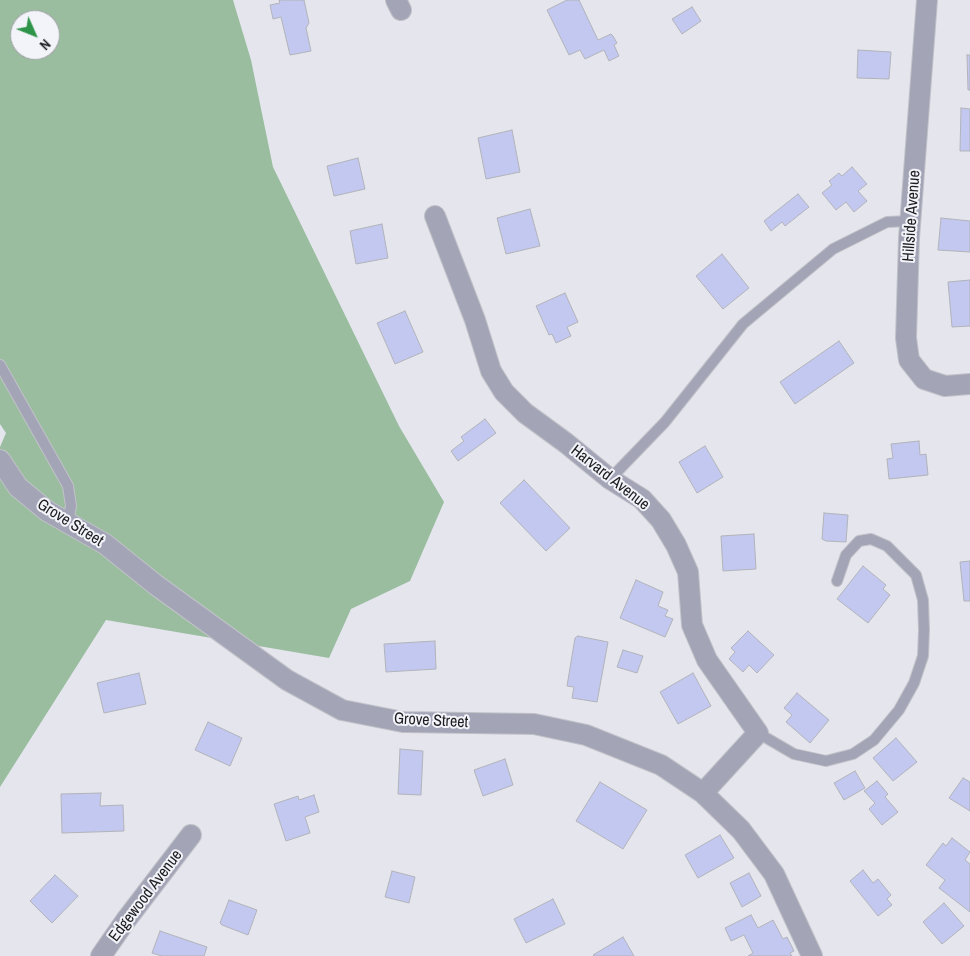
<!DOCTYPE html>
<style>
body{margin:0}
#map{position:relative;width:970px;height:956px;overflow:hidden;background:#e5e6ed;font-family:"Archivo Narrow",sans-serif}
canvas{display:block}
.north{position:absolute;left:10px;top:10px;width:50px;height:50px;box-sizing:border-box;background:#f3f4fa;border:1px solid #9d9ea3;border-radius:50%;rotate:134deg;font-size:14px;font-weight:700;line-height:20px;text-align:center;color:#1d1d20}
.north::after{content:'';display:block;margin:auto;width:18px;height:22px;background:#2e9449;clip-path:polygon(50% 0,100% 100%,50% 72%,0 100%)}
</style>
<div id="map">
<canvas width="970" height="956"></canvas>
<div class="north">N</div>
</div>
<script>
const ctx = document.querySelector('canvas').getContext('2d');
ctx.lineJoin = 'round';
function paint(path, color) { ctx.fillStyle = color; ctx.fill(path, 'evenodd'); }
const shape = rows => new Path2D(rows.map(r => 'M' + r).join(''));
function strokePath(path, color, width, dash) { ctx.strokeStyle = color; ctx.lineWidth = width; ctx.lineCap = dash ? 'butt' : 'round'; ctx.setLineDash(dash || []); ctx.stroke(path); }
function label(font, color, halo, rows, align = 'center') {
  ctx.font = font + ' "Archivo Narrow",sans-serif'; ctx.lineWidth = 4; ctx.setLineDash([]); ctx.textBaseline = 'middle'; ctx.strokeStyle = halo; ctx.fillStyle = color; for (const [text, x, y, turn = 0] of rows) {
    ctx.save(); ctx.translate(x, y); ctx.rotate((+turn || 0) * Math.PI / 180); ctx.textAlign = isNaN(turn) ? turn : align; if (halo) ctx.strokeText(text, 0, 0); ctx.fillText(text, 0, 0); ctx.restore();
  }
}
const forest = shape([
 [0,0,233,0,251,60,273,167,399,426,444,502,410,581,351,609,329,658,106,620,0,787,0,447,6,433,0,424],
 [20,20,50,20,50,50,20,50]
]);
const building = shape([
 [279,0,304,0,309,23,306,28,311,51,290,55,281,17,273,19,270,5,280,3,279,0],
 [567,0,579,0,598,40,611,34,613,36,617,43,614,45,619,56,609,61,604,50,585,59,580,50,569,55,547,10,567,0],
 [692,7,701,21,682,34,672,19,692,7],
 [858,50,891,52,889,79,857,78,858,50],
 [967,55,970,55,970,90,968,90,967,55],
 [961,108,970,109,970,151,960,151,961,108],
 [512,130,520,172,486,179,478,138,512,130],
 [358,158,365,189,334,196,327,166,358,158],
 [852,167,867,184,858,191,867,201,854,212,846,202,836,210,822,193,832,185,829,181,839,173,842,176,852,167],
 [798,194,809,207,785,226,782,222,771,231,764,221,798,194],
 [530,209,540,246,506,254,497,218,530,209],
 [941,218,970,221,970,252,938,250,941,218],
 [382,224,388,258,356,264,350,231,382,224],
 [722,254,749,288,723,309,696,276,722,254],
 [970,280,970,326,952,327,948,282,970,280],
 [565,293,578,322,567,327,571,336,556,343,552,334,549,335,536,306,565,293],
 [405,311,423,352,395,364,377,323,405,311],
 [839,341,854,363,795,404,780,382,839,341],
 [485,419,496,433,458,461,451,451,464,441,461,437,485,419],
 [919,441,920,455,926,454,928,475,889,479,887,459,893,458,891,444,919,441],
 [705,446,723,477,697,493,679,462,705,446],
 [524,480,570,528,546,551,500,503,524,480],
 [824,513,848,515,846,542,826,541,822,539,824,513],
 [754,534,756,569,723,571,721,536,754,534],
 [970,561,970,601,964,601,960,562,970,561],
 [863,566,886,585,883,589,890,595,868,623,837,599,863,566],
 [636,580,663,592,658,606,668,610,665,616,673,619,665,637,620,618,636,580],
 [748,631,774,655,757,673,749,665,743,672,729,659,735,652,731,648,748,631],
 [578,636,608,642,597,702,572,698,574,687,567,686,575,638,578,636],
 [435,641,436,669,386,672,384,644,435,641],
 [623,650,643,656,637,673,617,667,623,650],
 [139,673,146,704,104,713,97,683,139,673],
 [693,673,711,706,678,724,660,692,693,673],
 [797,693,829,720,810,743,786,722,792,715,784,708,797,693],
 [208,722,242,738,230,766,195,750,208,722],
 [896,738,917,762,893,781,873,758,896,738],
 [400,749,423,751,421,795,398,794,400,749],
 [505,759,513,785,483,796,474,770,505,759],
 [855,771,865,788,844,800,834,783,855,771],
 [963,778,970,782,970,811,949,798,963,778],
 [877,781,888,794,885,797,898,812,882,825,869,809,875,803,864,791,877,781],
 [600,782,647,810,623,849,576,821,600,782],
 [101,793,100,806,123,805,124,831,62,833,61,794,101,793],
 [314,795,319,812,305,817,310,833,286,841,274,804,298,796,299,800,314,795],
 [720,835,734,858,698,878,685,855,720,835],
 [952,838,970,852,965,860,970,864,970,912,939,888,945,880,926,865,943,843,946,846,952,838],
 [863,870,873,883,878,879,891,895,887,899,892,905,878,916,850,881,863,870],
 [392,871,415,877,409,903,385,897,392,871],
 [749,873,761,896,742,907,730,883,749,873],
 [55,875,78,896,52,923,30,901,55,875],
 [553,899,565,924,526,943,514,919,553,899],
 [229,900,257,910,248,935,222,925,220,923,229,900],
 [944,903,964,926,942,944,923,922,944,903],
 [751,915,758,928,773,920,783,939,787,937,794,951,790,953,792,956,748,956,753,953,744,935,731,941,725,928,751,915],
 [160,931,207,947,204,956,162,956,152,953,160,931],
 [623,937,634,956,594,956,593,955,623,937]
]);
const service = shape([
 [0,365,68,486,71,506,68,523],
 [610,479,665,422,743,324,833,249,887,222,910,221],
 [758,733,794,754,826,761,853,754,874,740,899,710,914,683,923,656,924,630,923,600,916,575,887,546,871,539,859,541,846,555,837,581]
]);
const minor = shape([
 [396,0,401,10],
 [927,0,909,238,906,338,909,360,924,379,945,386,970,384],
 [435,216,475,320,491,371,504,392,525,413,566,443,610,479,642,499,661,520,676,545,688,572,692,625,707,660,758,733,703,793],
 [0,460,18,487,47,511,105,544,156,585,287,680,342,710,403,722,534,724,586,735,661,765,703,793,741,830,774,874,812,956],
 [101,956,126,920,191,835]
]);
const streetNames = [
 ["Hillside Avenue",912,216,-86],
 ["Harvard Avenue",610,478,38],
 ["Grove Street",70,523,32],
 ["Grove Street",431,721,3],
 ["Edgewood Avenue",146,896,-53]
];
paint(forest, '#9abd9f');
paint(building, '#c2c8f0');
strokePath(building, '#b2b3b9', 1);
strokePath(service, '#c1c2c8', 12);
strokePath(minor, '#c1c2c8', 22);
strokePath(service, '#a3a5b7', 10);
strokePath(minor, '#a3a5b7', 20);
label('16px', '#1d1d20', '#f3f4fa', streetNames);
</script>
